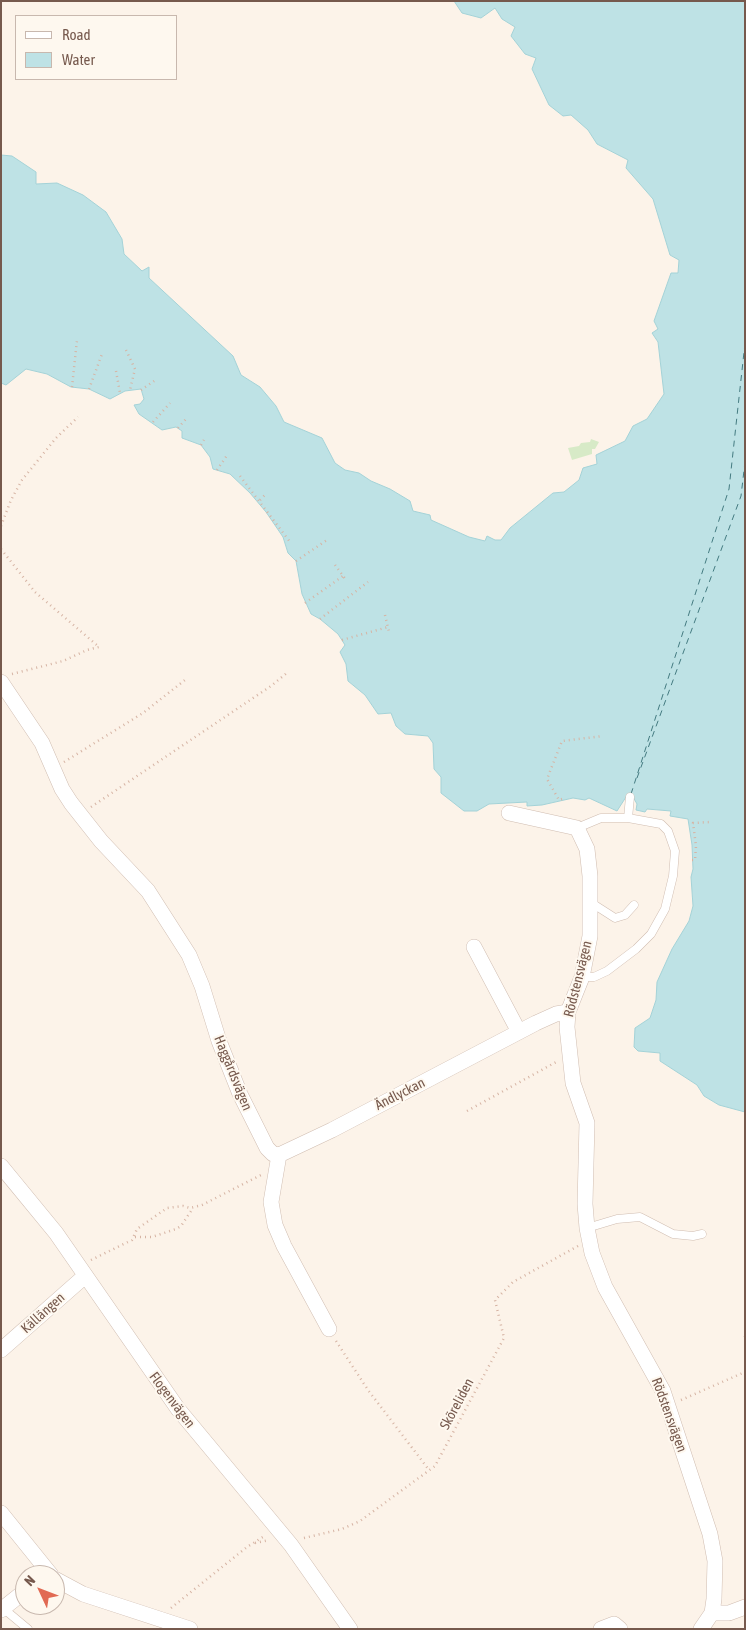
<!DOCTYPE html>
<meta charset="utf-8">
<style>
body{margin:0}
#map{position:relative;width:746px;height:1630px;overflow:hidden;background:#fcf3e9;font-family:"Asap Condensed",sans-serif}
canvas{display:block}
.frame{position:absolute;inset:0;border:2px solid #76594d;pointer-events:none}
.legend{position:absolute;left:15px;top:15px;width:162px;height:65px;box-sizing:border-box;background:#fef8ef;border:1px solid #c8b8ae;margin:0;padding:6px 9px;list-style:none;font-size:15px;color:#76594d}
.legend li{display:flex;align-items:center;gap:10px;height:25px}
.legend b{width:25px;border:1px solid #c8b8ae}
.north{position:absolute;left:15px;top:1565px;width:50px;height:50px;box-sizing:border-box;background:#fef8ef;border:1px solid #c8b8ae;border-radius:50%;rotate:313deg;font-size:14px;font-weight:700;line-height:20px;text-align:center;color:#76594d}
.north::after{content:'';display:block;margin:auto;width:18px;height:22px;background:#e16a53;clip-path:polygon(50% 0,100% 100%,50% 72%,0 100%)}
</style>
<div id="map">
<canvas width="746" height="1630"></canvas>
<div class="frame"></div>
<ul class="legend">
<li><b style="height:6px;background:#fff"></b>Road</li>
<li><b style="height:14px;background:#bee2e5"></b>Water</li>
</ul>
<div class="north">N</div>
</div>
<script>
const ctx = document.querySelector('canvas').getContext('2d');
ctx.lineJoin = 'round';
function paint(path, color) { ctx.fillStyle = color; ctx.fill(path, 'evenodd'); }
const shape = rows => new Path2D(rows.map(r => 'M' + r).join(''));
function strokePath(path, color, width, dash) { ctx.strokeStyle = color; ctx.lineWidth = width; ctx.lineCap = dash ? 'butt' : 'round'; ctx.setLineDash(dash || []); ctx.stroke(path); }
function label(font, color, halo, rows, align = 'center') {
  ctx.font = font + ' "Asap Condensed",sans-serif'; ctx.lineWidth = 4; ctx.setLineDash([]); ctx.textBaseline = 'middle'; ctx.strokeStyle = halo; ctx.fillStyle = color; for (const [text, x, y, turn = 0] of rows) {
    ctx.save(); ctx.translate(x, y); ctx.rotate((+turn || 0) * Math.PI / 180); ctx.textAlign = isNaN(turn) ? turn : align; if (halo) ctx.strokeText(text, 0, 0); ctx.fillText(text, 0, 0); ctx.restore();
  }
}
const green = shape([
 [591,439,599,442,595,449,592,449,592,454,572,460,568,448,579,446,581,443,590,442]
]);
const water = shape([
 [454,1,745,1,745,1112,719,1105,704,1096,697,1085,660,1061,660,1053,638,1051,634,1047,635,1028,650,1018,656,1000,657,982,672,949,689,921,693,906,691,877,693,869,692,845,688,819,670,816,671,811,647,809,645,812,636,810,637,804,633,797,626,797,617,811,589,798,585,800,573,798,542,805,527,806,527,802,489,804,477,811,464,811,441,793,441,777,434,769,433,743,428,736,405,734,396,726,391,713,378,714,365,695,348,681,346,664,340,652,345,645,338,634,320,619,311,614,302,594,296,561,288,553,283,537,266,512,250,493,230,474,213,469,210,457,201,445,182,438,182,431,176,427,162,430,139,414,134,405,140,404,144,399,141,389,125,391,110,399,89,389,71,387,47,374,26,369,6,385,1,383,1,155,12,156,36,172,36,184,57,183,83,195,106,212,122,239,124,254,142,271,149,267,149,278,233,356,241,375,260,387,276,406,284,422,322,438,335,463,345,470,359,473,371,481,390,489,410,501,413,511,430,515,431,520,469,537,485,541,487,536,495,540,501,540,510,528,553,493,564,492,579,480,583,468,597,464,596,455,625,441,633,426,647,419,664,394,658,342,652,333,658,329,654,321,671,273,678,273,679,260,670,255,653,199,626,168,628,160,597,144,588,130,571,115,563,116,549,105,532,69,536,58,525,54,511,36,515,27,502,19,495,8,481,18,462,13,454,1]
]);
const ferry = shape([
 [637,778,741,496,745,462],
 [631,794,729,489,745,343]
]);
const path = shape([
 [126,350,135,369,130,390],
 [116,371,120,393],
 [72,387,77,340],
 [89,389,102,354],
 [141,390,157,379],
 [153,422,170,403],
 [178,428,186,419],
 [201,445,204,440],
 [217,470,228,454],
 [240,476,290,542],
 [260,500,265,495],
 [1,526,11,500,22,480,56,438,78,417],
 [1,549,35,592,99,647],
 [296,561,327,540],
 [335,565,346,580],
 [305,603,343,576],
 [385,615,389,632],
 [320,619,368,582],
 [342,640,388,627],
 [12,674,63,661,87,650,99,647],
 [64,762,143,713,185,680],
 [562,799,559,800,547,779,562,741,603,736],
 [91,807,271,686,288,672],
 [692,860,695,860,696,846,693,823,710,822],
 [467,1111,558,1061],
 [135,1237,152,1237,176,1229,181,1226,193,1208],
 [91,1260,132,1240,137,1229,167,1208,183,1206,190,1208,202,1205,261,1175],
 [745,1336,745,1337],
 [336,1341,368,1390,429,1470],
 [681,1400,745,1372],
 [304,1538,342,1529,360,1521,435,1466,504,1338,495,1300,513,1282,578,1246],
 [255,1543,269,1540],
 [171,1608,247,1547,266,1535]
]);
const lane = shape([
 [628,818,630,797],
 [577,828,601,818,628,818,661,824,668,831,675,851,673,876,665,909,651,934,636,949,607,971,594,977,582,977],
 [590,902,615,918,625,915,634,905],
 [587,1228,617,1219,640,1217,673,1234,693,1236,702,1234],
 [4,1609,28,1629]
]);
const street = shape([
 [1,682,42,743,62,789,71,803,101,841,148,891,189,955,202,986,219,1041,240,1094,267,1148,273,1154,279,1155,271,1202,275,1225,284,1246,329,1329],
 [509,813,577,828,587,849,590,876,590,936,582,977,568,1012,567,1027,573,1083,587,1123,585,1204,587,1228,592,1253,605,1287,663,1391,710,1534,715,1561,714,1599,712,1613,701,1629],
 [474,947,519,1032],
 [279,1155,332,1130,536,1023,556,1014,568,1012],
 [1,1166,56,1233,178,1409,291,1545,350,1629],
 [1,1350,85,1276],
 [1,1513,51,1575],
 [55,1579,83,1594,190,1629],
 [1,1610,25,1591],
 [712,1613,729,1613,745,1607],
 [601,1629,614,1624,620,1629]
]);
const streetNames = [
 ["Rödstensvägen",578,979,-76],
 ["Haggårdsvägen",233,1073,68],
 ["Ändlyckan",400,1094,-27],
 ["Källängen",43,1313,-42],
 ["Flogenvägen",172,1400,53],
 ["Sköreliden",457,1404,-62],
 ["Rödstensvägen",669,1415,70]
];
paint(green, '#d7eac7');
paint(water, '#bee2e5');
strokePath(water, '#a4d2d7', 1);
strokePath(ferry, '#447b81', 1, [6, 5]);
strokePath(lane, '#d0bdb1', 9);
strokePath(street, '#d0bdb1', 16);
strokePath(path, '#d6b4a4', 2.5, [1, 4]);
strokePath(lane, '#fff', 8);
strokePath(street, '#fff', 15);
label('14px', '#76594d', '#fef8ef', streetNames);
</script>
